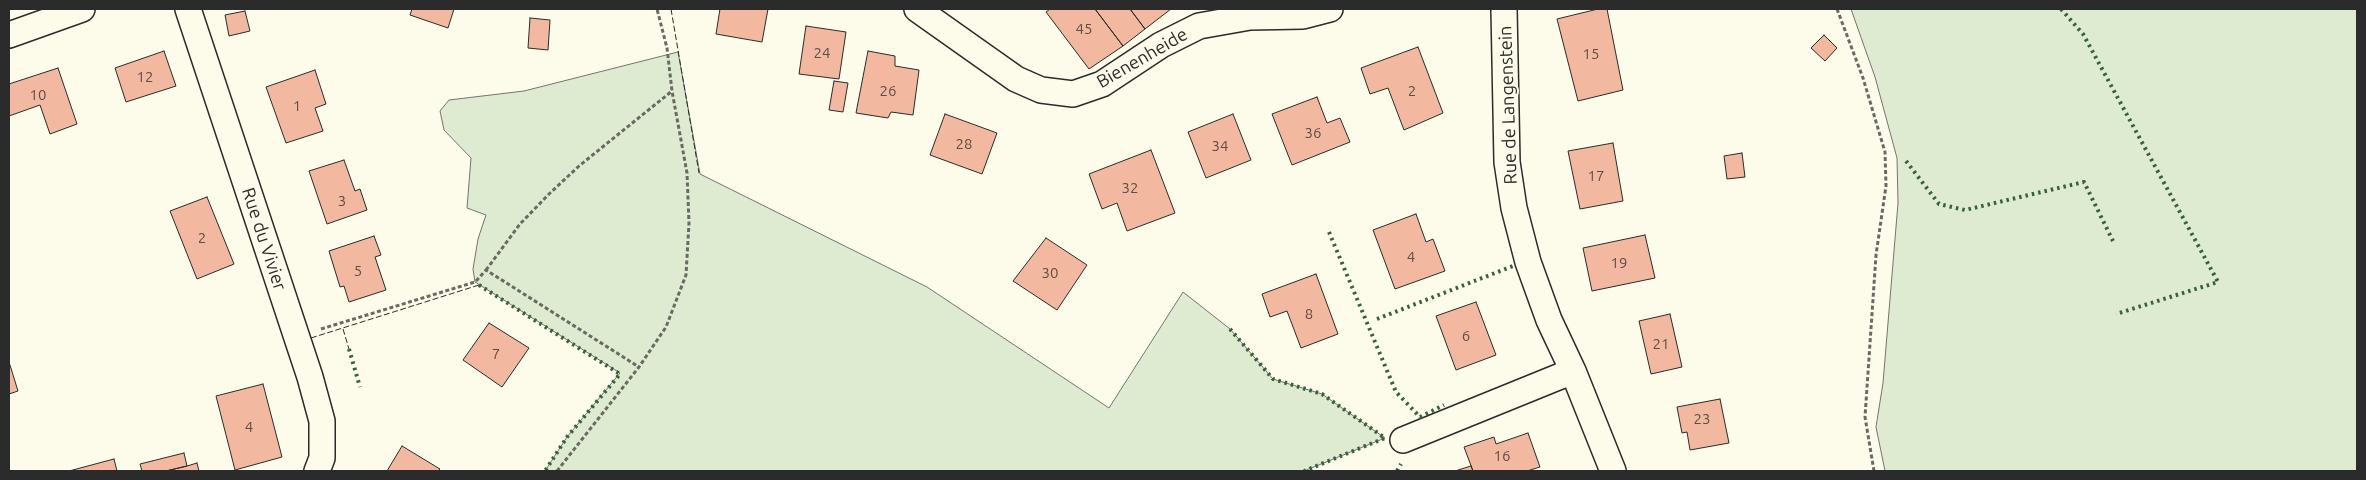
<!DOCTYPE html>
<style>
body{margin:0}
#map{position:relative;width:2366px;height:480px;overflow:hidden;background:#fdfbea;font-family:Ubuntu,sans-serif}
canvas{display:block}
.frame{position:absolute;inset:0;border:10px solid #2b2b2b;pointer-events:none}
</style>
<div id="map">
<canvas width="2366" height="480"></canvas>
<div class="frame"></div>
</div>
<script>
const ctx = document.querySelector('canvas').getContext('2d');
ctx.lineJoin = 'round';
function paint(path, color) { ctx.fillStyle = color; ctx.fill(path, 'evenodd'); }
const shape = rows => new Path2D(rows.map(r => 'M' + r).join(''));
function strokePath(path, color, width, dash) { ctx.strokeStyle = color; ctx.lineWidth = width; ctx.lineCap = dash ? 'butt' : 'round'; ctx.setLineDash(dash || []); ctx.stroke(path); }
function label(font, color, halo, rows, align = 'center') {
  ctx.font = font + ' Ubuntu,sans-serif'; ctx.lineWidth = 4; ctx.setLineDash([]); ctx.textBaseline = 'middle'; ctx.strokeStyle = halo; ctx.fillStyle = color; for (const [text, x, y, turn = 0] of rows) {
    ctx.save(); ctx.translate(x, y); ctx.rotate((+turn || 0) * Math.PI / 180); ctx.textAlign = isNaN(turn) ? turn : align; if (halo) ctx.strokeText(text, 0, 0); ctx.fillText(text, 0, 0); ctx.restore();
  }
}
const green = shape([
 [1851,9,2357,9,2357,471,1885,471,1876,427,1883,383,1898,203,1897,158,1875,77,1851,9],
 [678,52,700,174,927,287,1109,408,1183,292,1230,329,1273,379,1322,394,1385,438,1304,471,545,471,567,437,620,373,475,282,473,269,478,239,486,215,467,208,471,158,444,130,440,111,449,100,524,91,678,52]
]);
const building = shape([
 [412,9,454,9,448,28,410,15,412,9],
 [720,9,768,9,762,42,716,34,720,9],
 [1050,9,1095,9,1123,46,1089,69,1046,12,1050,9],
 [1095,9,1130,9,1145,29,1123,46,1095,9],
 [1130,9,1171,9,1145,29,1130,9],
 [1598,9,1607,9,1623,90,1578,101,1557,19,1598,9],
 [245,11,250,31,229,36,225,15,245,11],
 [530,18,550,20,548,50,528,48,530,18],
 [806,26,846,32,839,79,799,74,806,26],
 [1824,35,1837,48,1825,61,1811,48,1824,35],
 [1418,47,1443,113,1404,130,1388,88,1370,94,1361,68,1418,47],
 [164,51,176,86,126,102,115,68,164,51],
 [868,51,895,56,895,66,919,70,913,115,891,112,888,118,856,113,868,51],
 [58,68,77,124,50,134,40,105,9,116,9,84,58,68],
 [315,70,326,104,315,108,323,131,286,143,266,87,315,70],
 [834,81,848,83,843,112,829,110,834,81],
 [1317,97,1327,123,1340,118,1350,142,1292,165,1272,114,1317,97],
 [945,114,997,133,982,174,930,155,945,114],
 [1233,114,1251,160,1206,178,1188,132,1233,114],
 [1613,143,1623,201,1580,209,1568,151,1613,143],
 [1151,150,1175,213,1127,231,1117,203,1102,209,1089,174,1151,150],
 [1742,153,1745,177,1727,179,1724,156,1742,153],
 [344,160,355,191,360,189,367,210,327,224,309,171,344,160],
 [207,197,234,264,197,279,170,211,207,197],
 [1416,214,1426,242,1433,239,1445,271,1395,289,1373,230,1416,214],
 [1645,235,1655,278,1592,291,1583,248,1645,235],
 [374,236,381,255,375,257,386,290,349,302,344,286,340,287,329,251,374,236],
 [1046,238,1087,265,1057,310,1013,281,1046,238],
 [1316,274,1338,334,1301,348,1287,311,1270,317,1262,294,1316,274],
 [1476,302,1496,355,1456,370,1436,316,1476,302],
 [1670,314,1682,367,1651,374,1639,321,1670,314],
 [489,323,529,348,502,387,463,360,489,323],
 [9,362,18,391,9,394,9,362],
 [263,384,282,457,235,470,216,396,263,384],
 [1720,399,1729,443,1690,450,1687,432,1682,433,1677,407,1720,399],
 [1528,433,1540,467,1527,471,1473,471,1464,447,1494,437,1496,444,1528,433],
 [402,446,440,469,438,471,387,471,402,446],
 [184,453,187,466,166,471,142,471,140,464,184,453],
 [114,459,117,471,69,471,114,459],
 [197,463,199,471,166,471,187,466,197,463],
 [1471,466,1473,471,1455,471,1471,466]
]);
const path = shape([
 [1837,9,1863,78,1885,152,1886,186,1876,255,1865,417,1874,471],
 [486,270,520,224,549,194,579,166,672,91],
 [321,329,475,282,486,270,639,367],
 [557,471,639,367,666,327,686,275,689,223,687,173,672,91,667,48,657,9]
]);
const minor = shape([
 [188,9,310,377,322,421,322,458,317,471],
 [917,9,1016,79,1041,90,1073,94,1102,84,1161,45,1199,26,1250,17,1303,16,1330,9],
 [1504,9,1507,162,1514,208,1528,262,1549,320,1573,371,1613,471],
 [9,35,82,9],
 [1403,440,1573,371]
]);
const hedge = shape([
 [2061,9,2083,34,2218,282,2116,314],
 [1906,161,1939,204,1965,210,2084,182,2113,241],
 [1329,232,1396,392,1420,417,1444,405],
 [479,285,620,374,567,437,545,471],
 [1377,319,1513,266],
 [1230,329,1273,379,1322,394,1385,438,1304,471],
 [349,349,360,387],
 [1397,471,1401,464]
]);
const fence = shape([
 [671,9,699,173],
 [343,329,349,349],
 [311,338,479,285]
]);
const numberNames = [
 ["45",1084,29],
 ["24",822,53],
 ["15",1591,54],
 ["12",145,77],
 ["26",888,91],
 ["2",1412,91],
 ["10",38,95],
 ["1",297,106],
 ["36",1313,133],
 ["28",964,144],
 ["34",1220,146],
 ["17",1596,176],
 ["32",1130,188],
 ["3",342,201],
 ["2",202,238],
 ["4",1411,257],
 ["19",1619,263],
 ["5",358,271],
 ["30",1050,273],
 ["8",1309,314],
 ["6",1466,336],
 ["21",1661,344],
 ["7",496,354],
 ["23",1702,419],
 ["4",249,427],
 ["16",1502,456]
];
const streetNames = [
 ["Bienenheide",1142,58,-30],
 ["Rue de Langenstein",1508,105,-92],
 ["Rue du Vivier",264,239,72]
];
paint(green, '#deebd1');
strokePath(green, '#74746e', 1);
paint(building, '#f2b8a0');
strokePath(building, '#2b2b2b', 1);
strokePath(minor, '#2b2b2b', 28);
strokePath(path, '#6a6964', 3, [4, 2.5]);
strokePath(minor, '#fdfbea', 25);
strokePath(hedge, '#34623c', 4, [2.5, 4]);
strokePath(fence, '#2b2b2b', 1, [6, 2.5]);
label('15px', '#5d4e48', null, numberNames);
label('18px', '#2b2b2b', '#fdfbea', streetNames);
</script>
